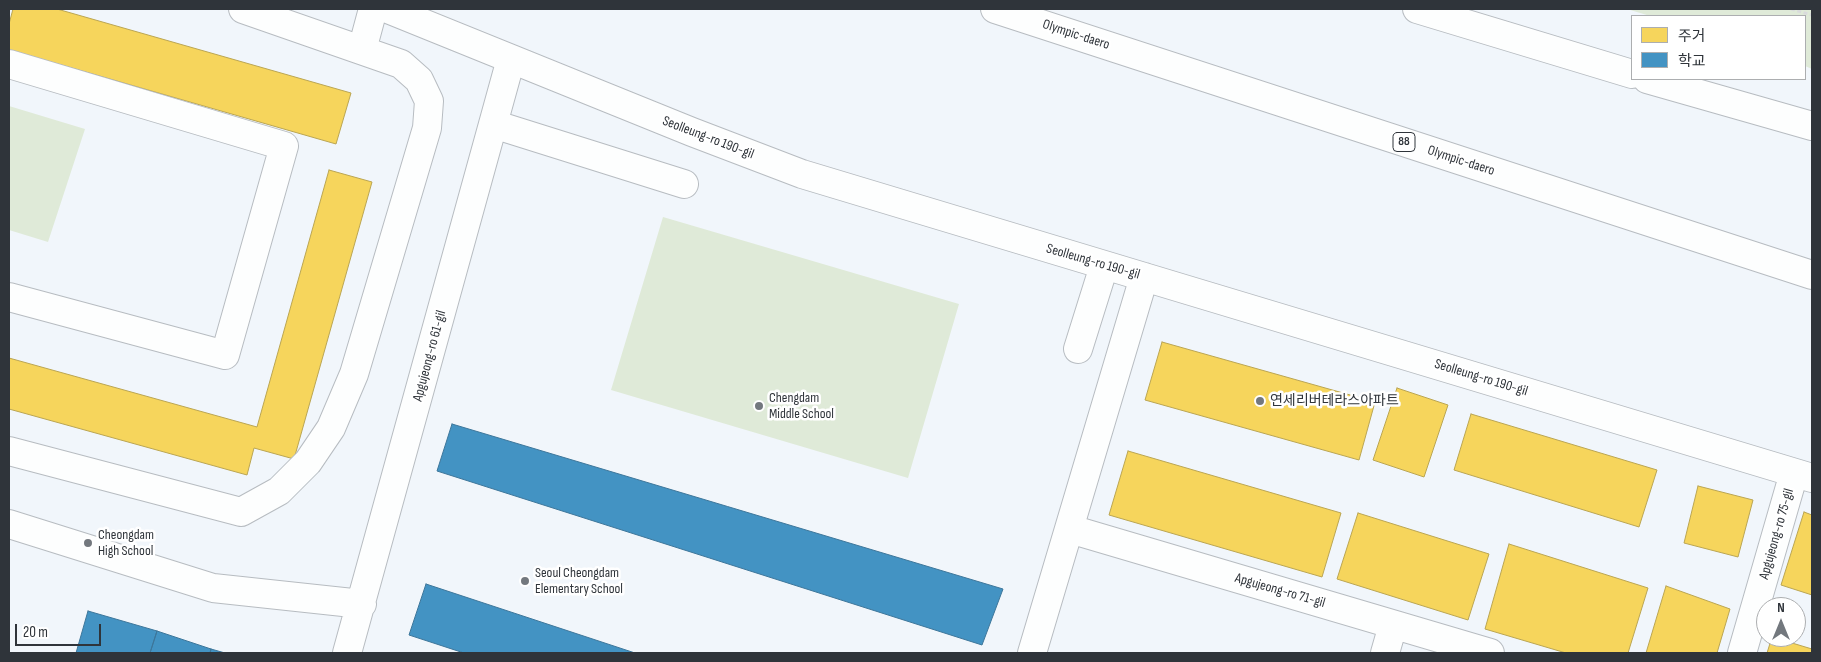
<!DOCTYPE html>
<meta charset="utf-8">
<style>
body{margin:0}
#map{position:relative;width:1821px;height:662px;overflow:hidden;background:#f1f6fb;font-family:"Sofia Sans Condensed","Noto Sans KR",sans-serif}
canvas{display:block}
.frame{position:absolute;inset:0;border:10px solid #2f343a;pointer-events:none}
.legend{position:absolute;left:1631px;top:15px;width:175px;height:65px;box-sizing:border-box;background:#fff;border:1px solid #acaeb0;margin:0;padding:6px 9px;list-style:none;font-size:15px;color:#2f343a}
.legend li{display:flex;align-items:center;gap:10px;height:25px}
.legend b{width:25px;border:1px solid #acaeb0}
.north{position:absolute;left:1756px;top:597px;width:50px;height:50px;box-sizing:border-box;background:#fff;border:1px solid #acaeb0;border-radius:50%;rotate:0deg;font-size:14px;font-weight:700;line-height:20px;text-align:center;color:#2f343a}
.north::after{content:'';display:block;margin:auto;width:18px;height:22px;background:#73787e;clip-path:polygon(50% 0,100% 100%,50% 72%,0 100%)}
.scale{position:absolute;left:15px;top:624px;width:86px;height:22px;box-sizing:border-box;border:2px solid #2f343a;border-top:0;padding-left:6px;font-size:15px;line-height:18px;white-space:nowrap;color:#2f343a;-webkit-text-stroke:4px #fff;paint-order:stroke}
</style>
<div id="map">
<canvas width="1821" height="662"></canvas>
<div class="frame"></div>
<ul class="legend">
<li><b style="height:14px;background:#f6d55c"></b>주거</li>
<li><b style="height:14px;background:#4393c3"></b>학교</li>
</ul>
<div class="north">N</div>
<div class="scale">20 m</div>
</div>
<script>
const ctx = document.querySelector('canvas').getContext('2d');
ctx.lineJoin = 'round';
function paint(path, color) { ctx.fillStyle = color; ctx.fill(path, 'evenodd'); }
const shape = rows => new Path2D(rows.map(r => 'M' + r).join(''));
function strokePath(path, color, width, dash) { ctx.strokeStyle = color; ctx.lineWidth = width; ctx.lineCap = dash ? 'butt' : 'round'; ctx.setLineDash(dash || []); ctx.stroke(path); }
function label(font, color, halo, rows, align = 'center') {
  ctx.font = font + ' "Sofia Sans Condensed","Noto Sans KR",sans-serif'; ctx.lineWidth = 5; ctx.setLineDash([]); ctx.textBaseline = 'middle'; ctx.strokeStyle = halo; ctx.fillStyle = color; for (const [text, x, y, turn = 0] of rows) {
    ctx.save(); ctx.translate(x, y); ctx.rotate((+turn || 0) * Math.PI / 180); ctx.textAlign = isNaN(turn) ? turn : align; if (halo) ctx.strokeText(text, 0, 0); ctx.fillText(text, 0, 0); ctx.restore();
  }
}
const green = shape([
 [1627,9,1812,9,1812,69,1805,66,1805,16,1650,16],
 [9,106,85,129,48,242,9,230],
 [663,217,959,304,908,478,611,390]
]);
const homes = shape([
 [13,9,57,9,351,93,336,144,9,50,9,24,13,9],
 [329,170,372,182,294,459,254,448,247,475,9,409,9,358,257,427,329,170],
 [1162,342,1375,402,1359,460,1145,400,1162,342],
 [1397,388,1448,405,1424,477,1373,460,1397,388],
 [1471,414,1657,470,1639,527,1454,470,1471,414],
 [1128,451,1341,513,1322,577,1109,515,1128,451],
 [1698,486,1753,500,1738,557,1684,543,1698,486],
 [1804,512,1812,515,1812,595,1781,585,1804,512],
 [1358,513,1489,554,1468,620,1337,579,1358,513],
 [1509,544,1648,588,1628,653,1566,653,1485,629,1509,544],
 [1666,586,1730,609,1717,653,1646,653,1666,586],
 [1772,637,1812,649,1812,653,1767,653,1772,637]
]);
const schools = shape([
 [452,424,1003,589,982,645,437,471,452,424],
 [426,584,635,653,464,653,409,635,426,584],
 [88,611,157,631,150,653,76,653,88,611],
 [157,631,211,649,210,653,150,653,157,631],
 [211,649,225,653,210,653,211,649]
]);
const path = shape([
 [1791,9,1812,15]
]);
const minor = shape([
 [388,9,692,132,802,174,1812,478],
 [362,50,373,9],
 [9,64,284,146,225,355,9,297],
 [493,124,684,184],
 [1078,349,1104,266],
 [9,451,241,512,279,491,308,462,331,428,354,374,427,128,429,101,419,80,401,64,243,9],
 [9,524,213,588,362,604],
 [1070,529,1490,653],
 [347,653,511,59],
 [1032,653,1144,277],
 [1385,653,1393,625],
 [1742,653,1794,473]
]);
const highway = shape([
 [995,9,1812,275],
 [1417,9,1632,74],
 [1647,79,1812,126]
]);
const markers = [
 [1260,401,5,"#73787e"],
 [759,406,5,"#73787e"],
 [88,543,5,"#73787e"],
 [525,581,5,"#73787e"]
];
const shields = [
 [1404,142,22]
];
const shieldNames = [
 ["88",1404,142]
];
const streetNames = [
 ["Olympic-daero",1076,35,18],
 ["Seolleung-ro 190-gil",708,138,21],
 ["Olympic-daero",1461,161,18],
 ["Seolleung-ro 190-gil",1093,262,16],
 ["Apgujeong-ro 61-gil",430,356,-75],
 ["Seolleung-ro 190-gil",1481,378,17],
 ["Apgujeong-ro 75-gil",1777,534,-74],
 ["Apgujeong-ro 71-gil",1280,591,16]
];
const poiNames = [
 ["Chengdam",769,398],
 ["Middle School",769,414],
 ["연세리버테라스아파트",1270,401],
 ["Cheongdam",98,535],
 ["High School",98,551],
 ["Seoul Cheongdam",535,573],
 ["Elementary School",535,589]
];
paint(green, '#dfead8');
paint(homes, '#f6d55c');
strokePath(homes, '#baa552', 1);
paint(schools, '#4393c3');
strokePath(schools, '#3d769a', 1);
strokePath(minor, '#b7bcc1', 30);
strokePath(highway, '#b7bcc1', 30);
strokePath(path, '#d9dbdc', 3, [4, 2.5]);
strokePath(minor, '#fdfefe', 28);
strokePath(highway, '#fdfefe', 28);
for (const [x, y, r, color] of markers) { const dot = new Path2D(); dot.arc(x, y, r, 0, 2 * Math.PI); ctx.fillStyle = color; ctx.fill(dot); strokePath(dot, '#fff', 2); }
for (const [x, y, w] of shields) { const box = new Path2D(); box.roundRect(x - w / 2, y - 9.5, w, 19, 4); ctx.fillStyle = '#fff'; ctx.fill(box); strokePath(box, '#2f343a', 1); }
label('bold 12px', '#2f343a', null, shieldNames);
label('14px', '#2f343a', '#fff', streetNames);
label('14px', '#2f343a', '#fff', poiNames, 'left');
</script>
